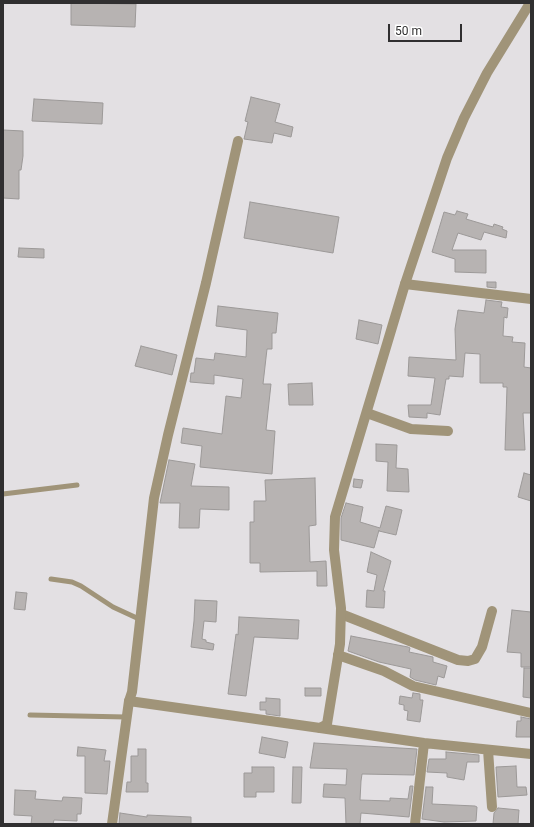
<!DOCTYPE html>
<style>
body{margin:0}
#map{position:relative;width:534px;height:827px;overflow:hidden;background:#e3e0e3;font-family:Roboto,sans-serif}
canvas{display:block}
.frame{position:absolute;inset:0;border:4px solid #302f30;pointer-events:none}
.scale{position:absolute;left:388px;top:24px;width:74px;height:18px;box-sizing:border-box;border:2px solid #302f30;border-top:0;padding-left:5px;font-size:12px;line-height:14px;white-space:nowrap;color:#302f30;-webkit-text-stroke:3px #fff;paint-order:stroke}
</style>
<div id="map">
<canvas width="534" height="827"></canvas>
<div class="frame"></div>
<div class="scale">50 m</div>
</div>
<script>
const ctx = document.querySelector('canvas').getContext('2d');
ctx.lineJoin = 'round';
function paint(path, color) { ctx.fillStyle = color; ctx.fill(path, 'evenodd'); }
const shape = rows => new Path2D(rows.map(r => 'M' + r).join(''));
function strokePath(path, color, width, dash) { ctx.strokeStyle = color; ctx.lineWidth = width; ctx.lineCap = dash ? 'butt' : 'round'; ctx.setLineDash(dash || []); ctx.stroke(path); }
const building = shape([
 [71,3,136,4,135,27,71,25,71,3],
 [251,97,280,104,275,122,293,127,291,137,274,133,272,143,244,139,248,122,245,121,251,97],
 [34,99,103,103,102,124,32,121,34,99],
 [3,130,23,131,23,156,21,170,19,170,19,199,3,198,3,130],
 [250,202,339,217,333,253,244,238,250,202],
 [457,211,468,214,466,219,493,227,494,224,503,227,502,229,507,231,506,238,484,232,481,240,458,233,452,250,486,250,486,273,455,272,455,259,432,252,444,212,455,215,457,211],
 [19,248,44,249,44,258,18,257,19,248],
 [487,282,496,282,496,288,487,287,487,282],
 [486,300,502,302,501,307,508,308,507,318,504,317,503,336,513,337,512,342,525,343,524,367,531,368,531,413,523,413,525,450,505,450,507,387,503,387,503,383,480,383,480,354,465,353,463,377,449,376,449,379,446,379,440,415,427,413,427,418,409,417,408,405,431,405,435,378,408,376,409,357,456,360,455,329,458,310,484,313,486,300],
 [218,306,278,313,276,333,272,333,272,349,267,349,263,384,271,384,266,430,275,431,272,474,200,467,202,446,181,443,183,428,222,434,226,396,241,398,243,379,214,375,214,384,190,382,191,373,194,373,196,358,214,360,215,353,246,357,247,330,216,326,218,306],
 [359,320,382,325,378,344,356,339,359,320],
 [141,346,177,355,172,375,135,366,141,346],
 [312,383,313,405,289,405,288,384,312,383],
 [376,444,397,445,396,468,408,469,409,492,387,491,388,462,376,461,376,444],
 [169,460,195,464,191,486,229,487,229,510,200,509,199,528,179,528,180,503,160,503,169,460],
 [524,473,531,475,531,501,518,497,524,473],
 [315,478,316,525,309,526,310,562,326,561,327,586,317,586,317,571,260,572,260,563,250,563,250,522,254,522,254,501,266,501,265,480,315,478],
 [354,479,363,480,361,488,353,487,354,479],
 [346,503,363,507,360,522,380,528,386,506,402,510,396,535,379,531,379,530,374,548,341,540,341,518,346,503],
 [371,552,391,561,383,591,385,591,384,608,366,607,367,590,374,591,377,575,367,572,371,552],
 [16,592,27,593,25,610,14,609,16,592],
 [195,600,217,601,216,622,204,621,202,639,206,640,206,642,214,644,213,650,191,647,194,621,195,600],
 [512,610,531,612,531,667,521,667,521,653,507,652,512,610],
 [239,617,299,620,298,639,254,637,246,696,228,694,236,634,238,635,239,617],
 [351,636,408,647,410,648,409,652,433,657,433,662,447,666,444,678,438,676,436,685,415,680,410,677,411,669,379,662,348,651,351,636],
 [524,668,531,668,531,698,523,697,524,668],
 [305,688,321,688,321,696,305,696,305,688],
 [413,693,420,694,420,700,423,700,420,722,407,720,408,711,404,710,404,705,399,704,400,696,412,698,413,693],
 [266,698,280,699,280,716,266,714,266,710,260,710,260,702,266,702,266,698],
 [521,717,531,719,531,737,516,737,517,721,521,721,521,717],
 [262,737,288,742,285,758,259,753,262,737],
 [314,743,417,749,414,775,362,774,361,781,360,800,390,801,390,798,408,799,410,786,413,786,409,817,361,813,360,824,346,824,345,798,323,797,324,784,346,785,347,769,310,768,314,743],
 [78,747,106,750,104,761,110,761,107,794,85,793,85,756,77,756,78,747],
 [138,749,146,749,146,783,148,783,148,792,126,792,127,782,131,782,131,756,138,756,138,749],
 [446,752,479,755,479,762,467,762,464,780,447,777,447,773,427,772,429,759,446,759,446,752],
 [516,766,517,787,526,787,527,795,498,797,496,767,516,766],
 [252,767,274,767,274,792,256,792,256,797,244,797,244,773,252,773,252,767],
 [293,767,302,767,301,803,292,803,293,767],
 [426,787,433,787,432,804,475,806,477,807,476,821,444,822,422,819,426,787],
 [15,790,36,791,35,799,62,801,63,797,82,798,81,814,77,814,77,821,54,820,53,824,31,824,32,816,14,815,15,790],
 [498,808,519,810,518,824,493,824,494,813,498,808],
 [120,813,147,817,147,815,191,817,191,824,119,824,120,813]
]);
const service = shape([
 [3,494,77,485],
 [51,579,72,582,81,586,113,607,139,619],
 [30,715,126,717]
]);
const minor = shape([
 [405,284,531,299],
 [367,413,411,429,448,431],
 [341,614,458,660,468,661,475,659,482,647,492,611],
 [338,655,384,671,413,686,531,713],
 [129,701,132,692,154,498,168,435,206,283,238,141],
 [320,728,424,743,531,754],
 [488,750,492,807],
 [415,824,424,743]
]);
const tertiary = shape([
 [112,824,129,701,320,728,327,724,340,644,341,608,334,550,335,517,405,284,447,158,464,118,487,73,530,3]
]);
paint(building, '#b7b3b2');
strokePath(building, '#9c9998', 1);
strokePath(service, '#a09479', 5);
strokePath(minor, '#a09479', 10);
strokePath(tertiary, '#a09479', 10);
</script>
